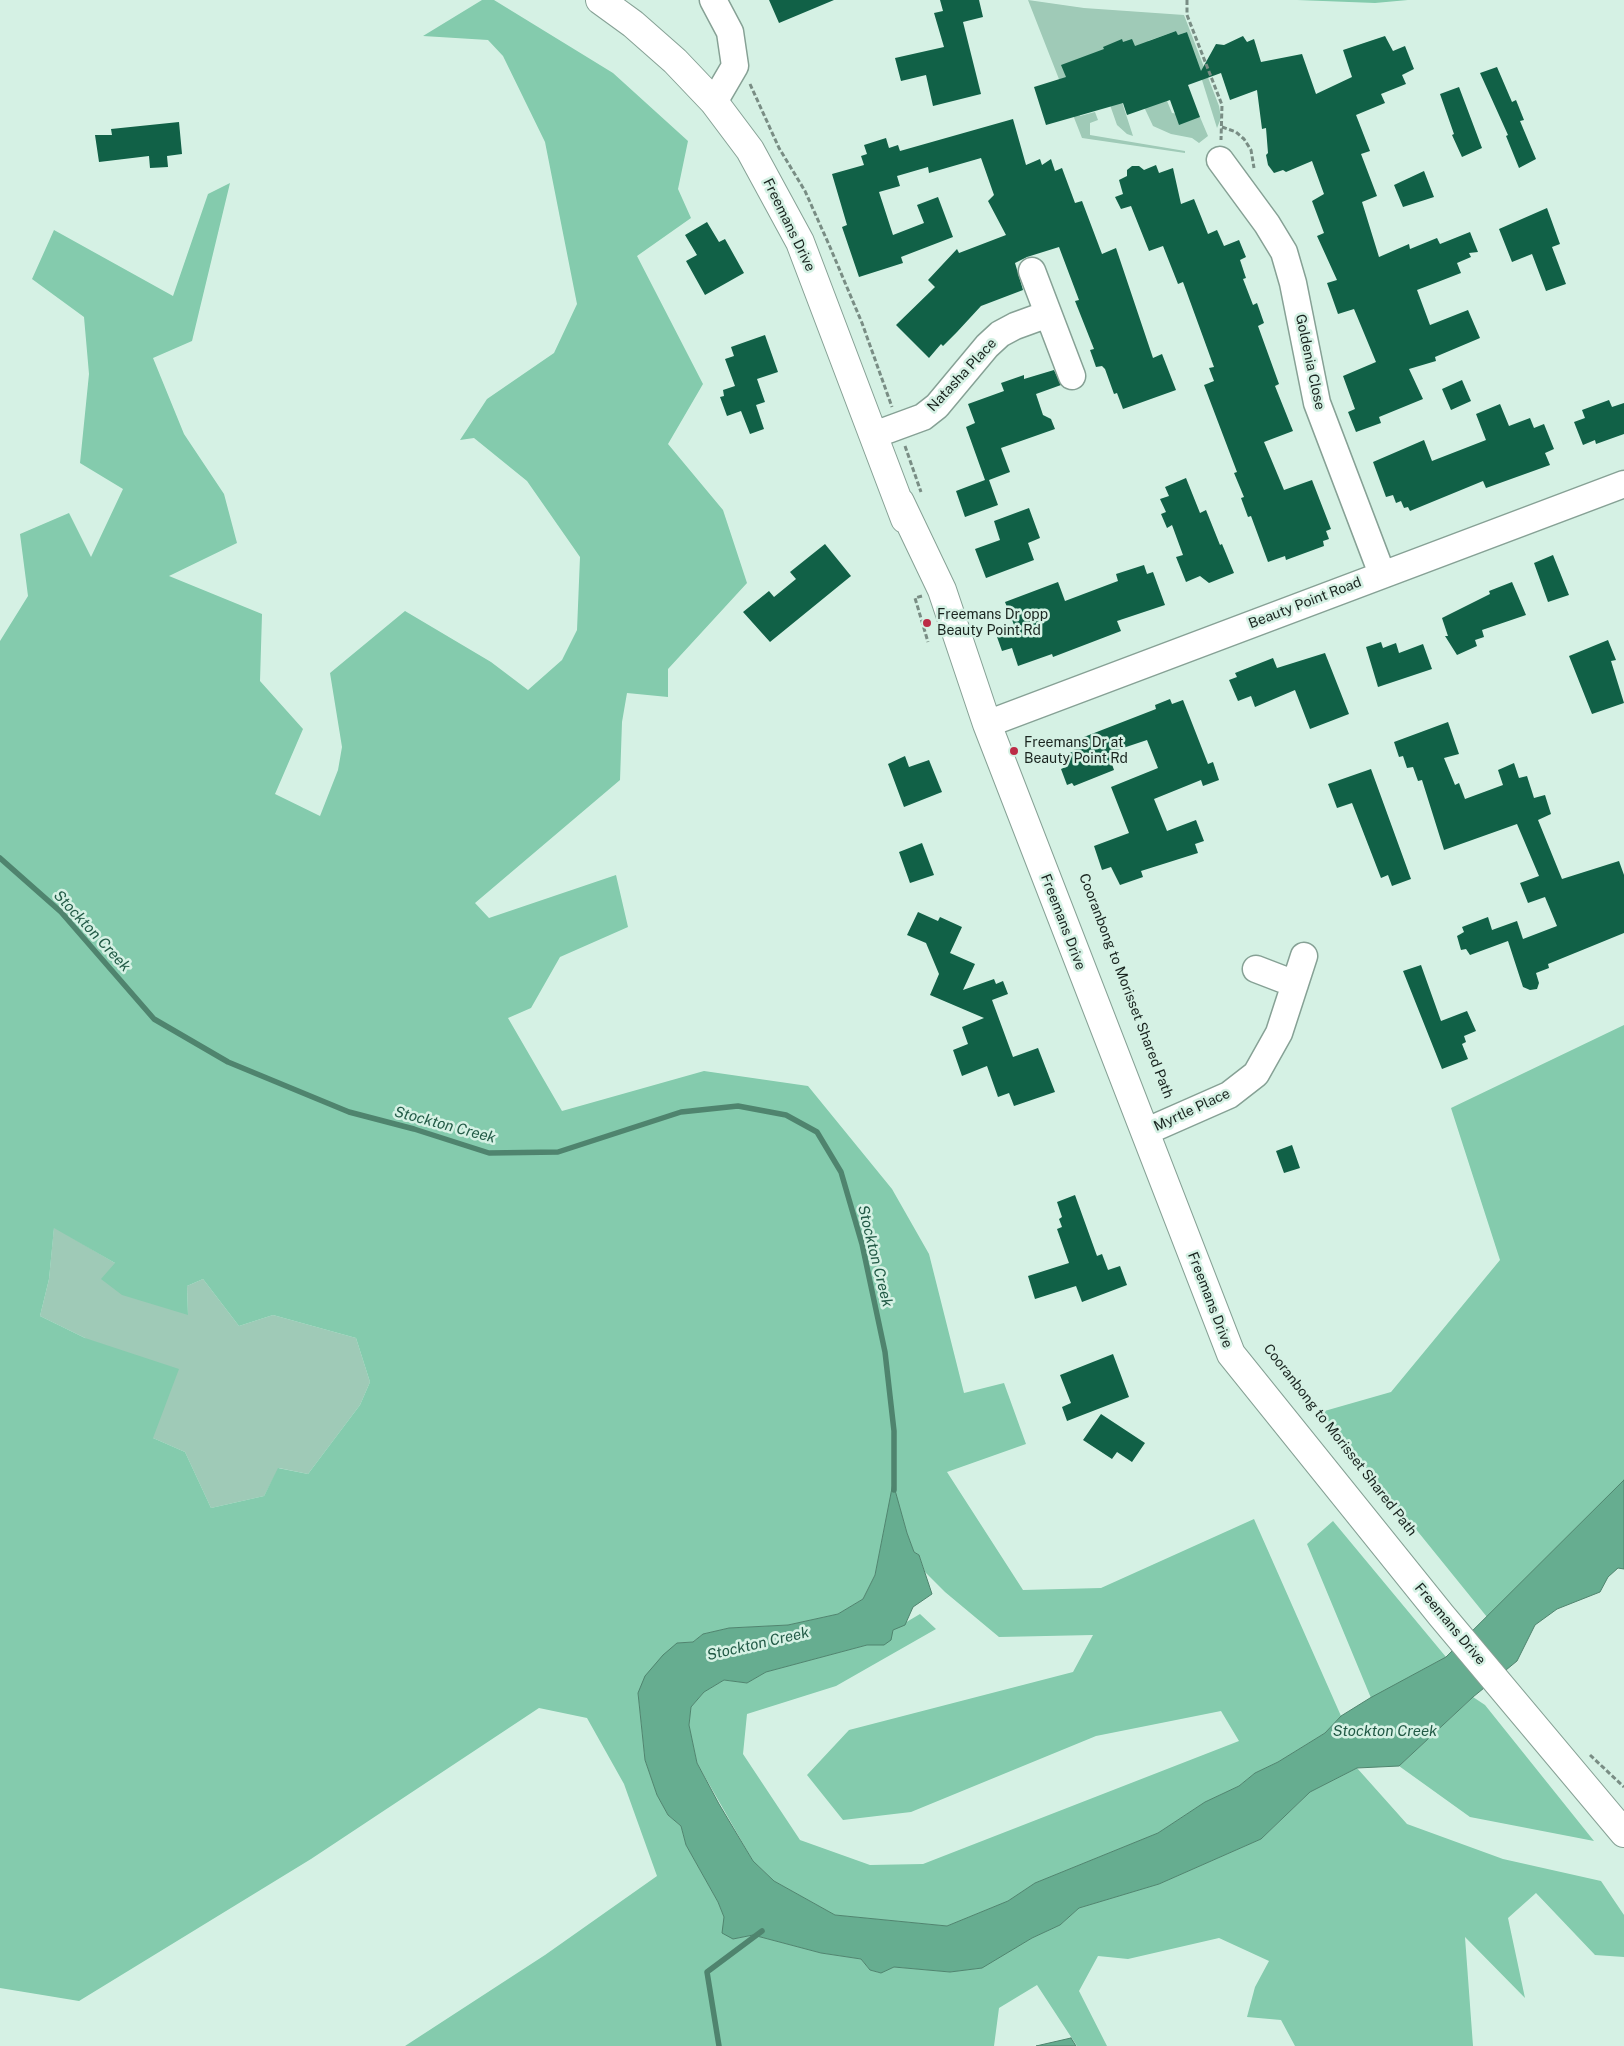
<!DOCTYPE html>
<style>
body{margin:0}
canvas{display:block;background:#d5f1e4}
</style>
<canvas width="1624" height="2046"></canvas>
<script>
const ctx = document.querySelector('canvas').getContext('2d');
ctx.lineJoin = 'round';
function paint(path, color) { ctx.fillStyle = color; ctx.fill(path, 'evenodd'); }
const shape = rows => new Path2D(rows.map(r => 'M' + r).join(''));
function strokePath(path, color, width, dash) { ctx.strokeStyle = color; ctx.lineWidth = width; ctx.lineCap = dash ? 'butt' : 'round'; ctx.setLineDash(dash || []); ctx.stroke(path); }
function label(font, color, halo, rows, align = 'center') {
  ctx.font = font + ' "Public Sans",sans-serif'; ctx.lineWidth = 5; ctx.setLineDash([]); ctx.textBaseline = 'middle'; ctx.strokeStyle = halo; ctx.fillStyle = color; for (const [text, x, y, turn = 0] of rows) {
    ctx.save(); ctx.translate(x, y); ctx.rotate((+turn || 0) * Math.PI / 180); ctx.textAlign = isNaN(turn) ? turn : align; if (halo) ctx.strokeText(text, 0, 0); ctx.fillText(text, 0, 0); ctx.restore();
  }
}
const green = shape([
 [1028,0,1084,8,1184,15,1219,106,1221,118,1217,128,1187,32,1178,35,1176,31,1148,41,1159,73,1156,74,1172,113,1200,117,1208,136,1199,143,1192,138,1171,134,1153,126,1145,109,1121,99,1133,136,1127,134,1117,125,1110,105,1062,65,1080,116,1095,112,1098,120,1090,123,1090,135,1185,151,1185,153,1082,138],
 [54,1227,115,1263,188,1314,187,1286,203,1279,239,1326,273,1315,356,1338,370,1382,360,1405,308,1474,279,1468,264,1496,211,1508,185,1452,153,1438,85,1338,40,1316,49,1279]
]);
const forest = shape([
 [482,0,494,0,613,73,688,141,678,189,691,218,637,256,703,384,668,444,723,510,747,583,668,669,668,697,627,693,622,722,620,780,475,903,489,918,616,875,628,927,560,957,531,1008,508,1018,562,1111,704,1071,808,1086,892,1189,929,1254,964,1393,1004,1383,1026,1444,947,1472,1023,1590,1101,1588,1254,1519,1341,1716,1325,1733,1278,1762,1255,1773,1239,1786,1205,1802,1158,1833,1035,1883,1008,1901,947,1926,835,1915,774,1881,753,1861,697,1763,689,1725,691,1707,704,1692,724,1680,747,1683,766,1672,867,1645,884,1645,893,1630,920,1614,936,1629,836,1686,747,1714,743,1754,800,1840,870,1865,923,1864,1239,1741,1221,1711,1096,1736,911,1812,843,1820,807,1775,849,1730,1073,1672,1093,1635,999,1637,945,1592,925,1572,919,1555,914,1552,907,1533,893,1484,875,1575,863,1599,838,1614,788,1625,729,1628,703,1634,693,1642,677,1643,638,1693,645,1760,657,1795,668,1815,681,1826,686,1845,718,1902,733,1939,753,1935,821,1953,861,1959,870,1970,880,1973,894,1967,950,1972,981,1968,1032,1938,1060,1925,1079,1908,1159,1884,1261,1839,1310,1792,1357,1768,1407,1824,1503,1859,1601,1881,1624,1915,1624,1957,1595,1955,1536,1893,1508,1918,1525,1998,1465,1937,1473,2046,1295,2046,1281,2020,1247,2017,1255,1987,1269,1961,1219,1938,1128,1959,1098,1956,1079,1991,1107,2046,1077,2046,1037,1985,999,2008,994,2046,405,2046,545,1955,657,1876,624,1784,587,1718,539,1708,311,1859,79,2001,0,1988,0,641,28,596,20,534,69,513,91,557,123,489,80,463,89,374,84,317,32,279,54,230,173,296,208,194,230,183,192,341,153,358,184,434,224,494,237,543,169,576,262,614,260,681,303,729,275,794,320,816,338,770,342,747,330,673,405,611,491,662,528,690,562,660,577,630,580,557,527,481,474,438,460,440,487,399,554,353,577,304,545,142,503,56,488,40,423,36],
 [54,1228,115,1263,101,1279,122,1295,188,1315,187,1286,203,1279,239,1326,273,1315,356,1338,370,1382,360,1405,308,1474,278,1468,264,1496,211,1508,185,1452,153,1438,179,1369,85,1338,40,1316,49,1279],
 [1297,0,1408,0,1375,3],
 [1624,1025,1624,1480,1487,1617,1321,1412,1391,1392,1500,1260,1451,1108],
 [1333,1521,1446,1657,1371,1698,1307,1544],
 [1473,1697,1485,1705,1594,1841,1470,1817,1399,1766]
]);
const water = shape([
 [1624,1480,1624,1569,1618,1568,1608,1577,1600,1592,1557,1609,1535,1625,1517,1661,1473,1697,1399,1766,1357,1768,1310,1792,1261,1839,1159,1884,1079,1908,1060,1925,1032,1938,982,1968,950,1972,894,1967,881,1973,870,1970,861,1959,821,1953,753,1935,733,1939,722,1933,724,1917,718,1902,686,1845,681,1826,668,1815,657,1795,645,1760,638,1693,645,1676,663,1655,677,1643,693,1642,703,1634,729,1628,788,1625,838,1614,863,1599,875,1575,893,1483,907,1533,914,1552,919,1555,932,1594,913,1607,905,1625,893,1630,891,1640,884,1645,867,1645,766,1672,747,1683,724,1680,704,1692,691,1707,689,1725,697,1763,719,1804,753,1861,774,1881,835,1915,947,1926,1008,1901,1035,1883,1158,1833,1205,1802,1239,1786,1255,1773,1278,1762,1325,1733,1341,1716,1370,1698,1446,1657,1624,1480],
 [1071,2038,1076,2046,1036,2046,1071,2038]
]);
const stream = shape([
 [0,858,61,912,154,1019,228,1062,349,1112,414,1129,489,1153,558,1152,681,1112,738,1106,786,1115,817,1132,841,1172,862,1244,885,1352,894,1431,894,1490],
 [719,2046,707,1972,762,1931]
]);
const building = shape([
 [769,0,834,0,779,23],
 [940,0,979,0,983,17,963,22,981,94,933,106,926,75,901,81,895,58,944,47,934,13,943,11],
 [1176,31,1178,35,1187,32,1201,71,1216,44,1224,45,1243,36,1247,42,1254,39,1261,62,1302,54,1316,94,1352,77,1343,50,1385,36,1393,51,1405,46,1414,69,1402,75,1406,84,1381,94,1385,103,1356,115,1370,151,1361,154,1377,196,1362,202,1379,257,1409,244,1410,249,1437,238,1440,244,1470,232,1478,252,1469,253,1471,257,1457,263,1461,273,1417,290,1430,325,1468,310,1480,338,1435,357,1436,361,1409,369,1423,399,1379,417,1381,423,1356,432,1348,412,1355,409,1343,376,1376,362,1354,309,1338,314,1327,283,1337,280,1317,236,1324,233,1312,201,1324,194,1312,161,1286,172,1283,170,1274,173,1268,165,1266,155,1268,153,1266,128,1262,129,1257,90,1230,100,1221,73,1188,85,1200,117,1179,125,1170,100,1127,115,1123,103,1046,125,1034,87,1066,77,1061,65,1104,49,1103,47,1122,39,1123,42,1132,39,1135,46],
 [1497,67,1512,102,1516,100,1524,120,1520,121,1536,159,1519,168,1506,136,1508,135,1480,73],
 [1459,87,1482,148,1462,157,1452,135,1454,134,1440,94],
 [1013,119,1026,165,1040,159,1042,165,1051,159,1055,171,1062,168,1075,203,1082,201,1102,254,1116,248,1153,358,1162,354,1176,390,1123,409,1117,393,1114,394,1105,369,1102,366,1096,367,1090,350,1094,349,1075,301,1079,300,1059,247,1027,257,1015,263,1023,290,981,306,957,332,943,346,941,344,929,358,896,325,935,287,928,280,957,249,959,253,1006,235,988,201,994,195,981,158,929,173,928,167,897,176,900,186,879,192,893,235,924,223,917,205,938,197,953,237,901,257,903,263,859,277,842,227,847,225,832,174,864,165,861,156,867,154,864,145,886,138,889,148,898,145,900,151],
 [179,122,182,154,167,156,168,167,150,168,149,156,99,162,95,135,112,135,111,129],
 [1156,165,1159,173,1173,168,1181,204,1194,199,1208,234,1217,230,1224,246,1239,240,1246,257,1240,260,1246,278,1243,279,1253,305,1257,303,1264,323,1258,326,1279,384,1275,386,1293,431,1264,442,1284,490,1312,480,1331,529,1326,531,1329,539,1323,541,1324,546,1286,560,1285,556,1268,562,1251,516,1248,517,1241,498,1244,497,1234,473,1237,472,1204,385,1214,381,1209,368,1214,367,1183,282,1178,284,1163,246,1149,251,1131,206,1121,209,1115,197,1123,194,1119,180,1127,176,1127,170,1132,166,1139,166,1144,170],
 [1424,171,1434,197,1403,207,1394,185],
 [1547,208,1560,244,1552,247,1566,284,1546,291,1532,254,1512,262,1499,229],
 [707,222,719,242,725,239,744,273,705,295,686,261,697,255,685,235],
 [765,335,778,372,757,379,765,402,756,405,764,429,750,434,741,411,727,416,720,397,724,396,723,390,735,386,725,359,734,356,731,347],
 [1054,370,1061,385,1036,394,1043,415,1051,419,1055,429,1001,448,1010,472,989,480,998,505,965,517,956,491,985,480,966,427,975,423,968,404,1004,391,1001,383,1024,375,1024,379],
 [1462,380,1471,401,1451,410,1442,389],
 [1609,400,1612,407,1624,403,1624,434,1596,444,1595,440,1583,445,1574,422,1585,418,1582,410],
 [1500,404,1509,426,1530,418,1534,428,1544,424,1554,449,1545,453,1550,465,1486,488,1483,481,1410,511,1408,507,1404,508,1401,501,1396,503,1393,495,1386,497,1373,462,1424,440,1432,461,1486,440,1476,414],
 [1186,478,1200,513,1206,510,1220,545,1222,544,1234,573,1209,583,1200,576,1186,582,1176,557,1183,555,1172,525,1167,528,1161,514,1166,512,1160,499,1169,496,1165,487],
 [1029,508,1040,538,1028,543,1034,560,986,578,975,549,1000,540,994,521],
 [825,544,851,576,770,642,743,612,769,591,774,597,796,579,790,572],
 [1553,555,1569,595,1548,602,1534,563],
 [1144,565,1147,574,1153,572,1165,605,1117,621,1121,631,1053,657,1052,654,1018,666,1012,648,1002,651,997,637,1016,630,1005,602,1058,582,1065,601,1118,581,1116,574],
 [1512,582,1526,615,1482,630,1484,637,1475,640,1477,646,1457,655,1445,636,1448,636,1442,618,1490,594,1489,591],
 [1608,640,1616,660,1611,661,1624,703,1592,714,1569,656],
 [1381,642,1383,648,1396,643,1399,653,1423,644,1432,669,1378,687,1366,647],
 [1325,653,1349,714,1310,729,1295,690,1255,707,1251,696,1238,701,1229,680,1237,677,1235,673,1273,658,1277,668],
 [1170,699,1172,704,1183,700,1208,764,1213,762,1219,780,1203,786,1201,780,1154,799,1167,831,1196,820,1204,841,1195,844,1198,853,1141,871,1143,877,1120,885,1111,867,1102,870,1094,846,1129,833,1111,787,1158,768,1147,740,1108,753,1114,770,1074,786,1072,783,1067,785,1061,769,1068,766,1064,755,1075,751,1071,742,1156,709,1155,705],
 [1448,722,1459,754,1444,758,1455,785,1459,783,1465,799,1503,785,1498,770,1514,763,1519,778,1527,776,1534,798,1545,795,1551,814,1538,820,1562,879,1619,861,1624,875,1624,933,1548,964,1549,968,1536,973,1539,983,1537,989,1530,990,1523,987,1508,941,1470,955,1466,949,1461,950,1457,936,1464,932,1462,927,1488,917,1492,930,1517,921,1523,939,1557,926,1545,897,1528,903,1520,883,1539,876,1517,824,1444,850,1422,780,1418,781,1413,767,1407,768,1403,756,1399,757,1394,742],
 [905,756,909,767,929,760,942,792,904,807,888,764],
 [1371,769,1411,879,1392,886,1388,875,1381,878,1352,803,1337,808,1328,784],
 [922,843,934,875,910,883,899,852],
 [918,912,938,921,940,917,962,927,950,953,975,964,963,990,994,979,996,984,1003,981,1008,994,992,1000,1013,1057,1038,1048,1055,1092,1014,1106,1009,1093,998,1097,987,1066,962,1076,953,1050,968,1044,962,1027,984,1018,930,995,939,974,926,943,907,935],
 [1421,965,1441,1021,1467,1011,1476,1031,1464,1036,1466,1042,1462,1044,1468,1059,1442,1069,1403,971],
 [1292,1145,1300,1168,1284,1173,1276,1151],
 [1075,1195,1097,1256,1102,1254,1108,1270,1120,1266,1127,1285,1082,1302,1076,1286,1035,1299,1028,1276,1069,1263,1057,1229,1062,1227,1059,1219,1062,1217,1057,1202],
 [1113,1354,1129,1397,1067,1421,1062,1407,1071,1403,1060,1375],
 [1101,1414,1145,1443,1132,1462,1117,1452,1112,1459,1083,1440]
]);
const path = shape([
 [1187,0,1187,15,1222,105,1221,140],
 [750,84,779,148,805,191,830,247,862,323,892,407],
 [1222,127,1236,132,1244,139,1251,150,1254,168],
 [905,446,921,492],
 [922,596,915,598,928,642],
 [1590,1755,1624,1787]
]);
const minor = shape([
 [713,0,730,32,735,66,714,102],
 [1220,160,1267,224,1284,252,1293,283,1317,403,1382,574],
 [1032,271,1072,376],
 [874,435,923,417,937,406,987,346,1000,334,1015,326,1048,314],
 [987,724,1624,484],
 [1256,969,1295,984],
 [1145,1132,1229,1095,1256,1074,1279,1033,1304,956]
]);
const major = shape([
 [600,0,633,24,675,61,714,102,750,150,800,242,905,519],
 [900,502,942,590,987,724,1231,1354,1441,1615,1624,1833]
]);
const markers = [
 [927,623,5,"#bc2b46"],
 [1014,751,5,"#bc2b46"]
];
const streetNames = [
 ["Freemans Drive",789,225,64],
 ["Goldenia Close",1310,362,78],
 ["Natasha Place",962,375,-47],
 ["Beauty Point Road",1305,603,-21],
 ["Freemans Drive",1063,922,69],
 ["Cooranbong to Morisset Shared Path",1126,986,69],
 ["Myrtle Place",1192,1110,-25],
 ["Freemans Drive",1210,1300,69],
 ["Cooranbong to Morisset Shared Path",1340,1440,52],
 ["Freemans Drive",1450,1624,50]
];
const poiNames = [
 ["Freemans Dr opp",937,615],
 ["Beauty Point Rd",937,631],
 ["Freemans Dr at",1024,743],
 ["Beauty Point Rd",1024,759]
];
const waterNames = [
 ["Stockton Creek",92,931,47],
 ["Stockton Creek",445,1125,15],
 ["Stockton Creek",875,1256,76],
 ["Stockton Creek",758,1644,-13],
 ["Stockton Creek",1385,1731]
];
paint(green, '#9fcab7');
paint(forest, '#84cbad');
paint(water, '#66ad90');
strokePath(water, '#4f846e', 1);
strokePath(stream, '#4f846e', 5.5);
paint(building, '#116147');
strokePath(minor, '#86a195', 29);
strokePath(major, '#86a195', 30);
strokePath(path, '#798d84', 3, [5, 2.5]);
strokePath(minor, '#fff', 26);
strokePath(major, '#fff', 28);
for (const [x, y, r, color] of markers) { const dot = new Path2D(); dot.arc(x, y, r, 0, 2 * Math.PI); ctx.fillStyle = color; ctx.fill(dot); strokePath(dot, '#d5f1e4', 2); }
label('14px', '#19241f', '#d5f1e4', streetNames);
label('14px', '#19241f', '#d5f1e4', poiNames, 'left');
label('italic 15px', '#225a46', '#d5f1e4', waterNames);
</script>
